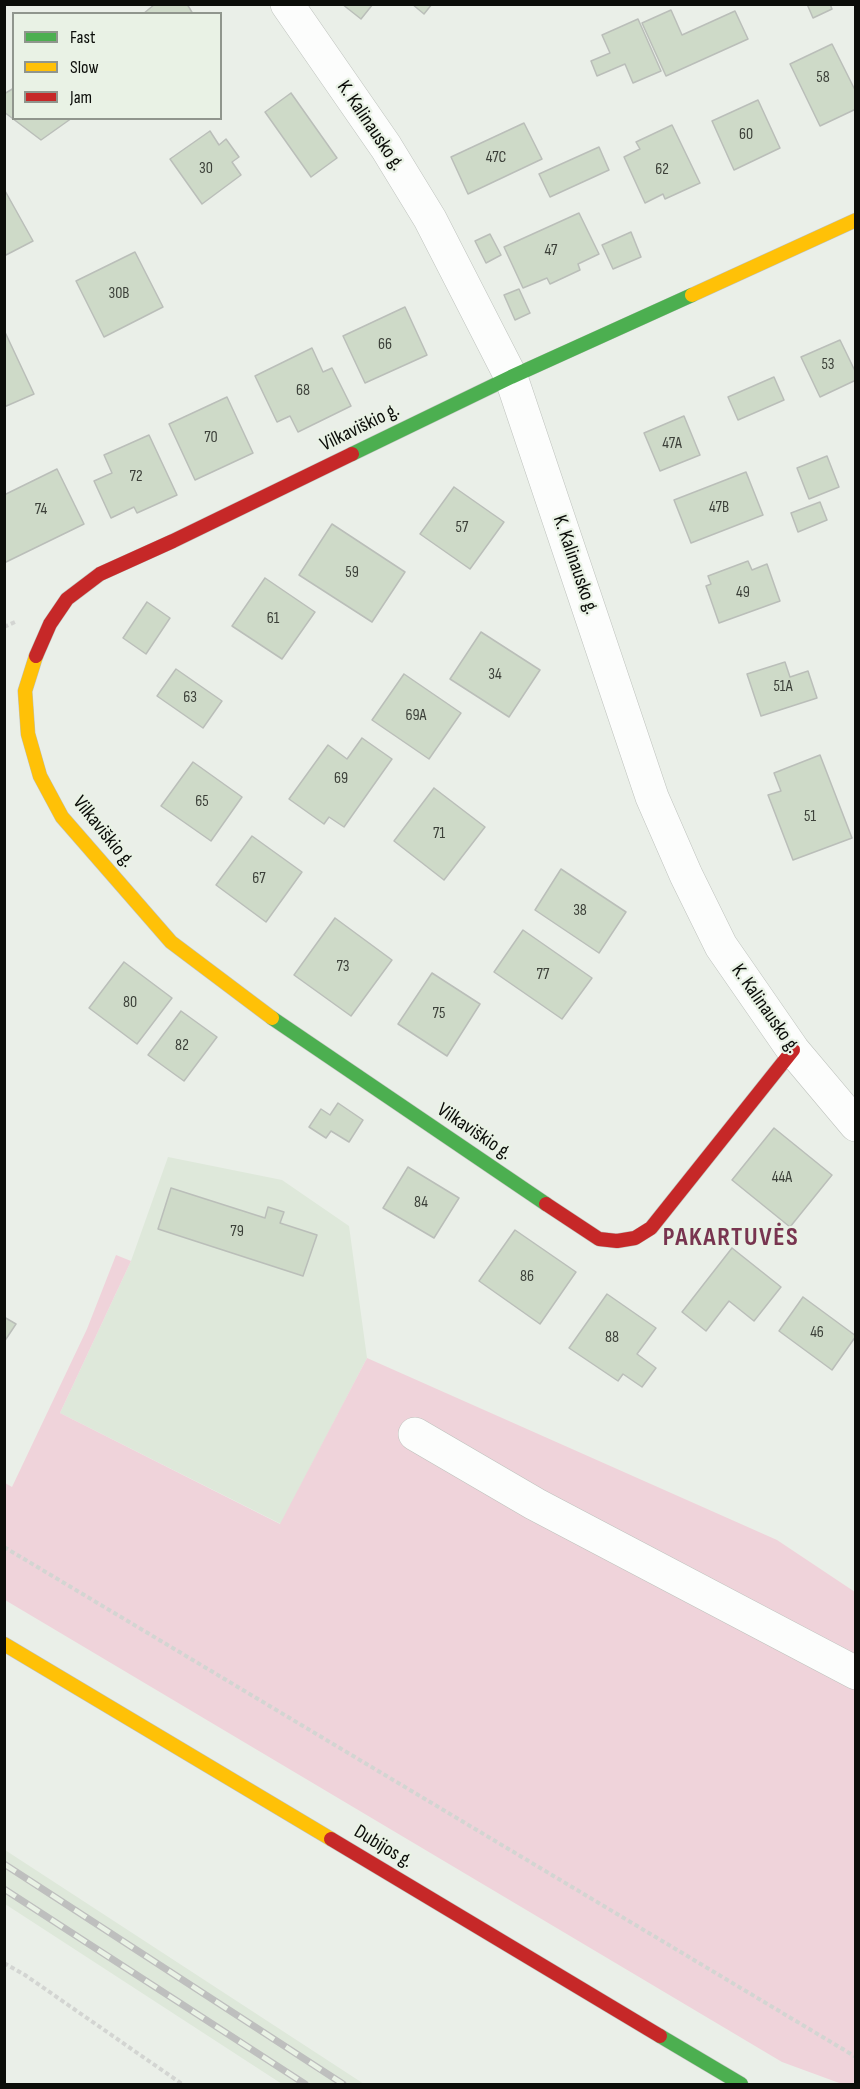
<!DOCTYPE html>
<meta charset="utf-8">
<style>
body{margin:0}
#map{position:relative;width:860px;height:2089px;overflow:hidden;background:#eaefe8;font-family:"Sofia Sans Condensed",sans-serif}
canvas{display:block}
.frame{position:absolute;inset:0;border:6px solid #0b0d09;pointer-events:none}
.legend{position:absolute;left:12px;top:12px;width:210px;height:108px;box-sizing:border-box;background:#e9f2e5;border:2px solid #90968d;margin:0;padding:8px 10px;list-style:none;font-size:18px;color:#0b0d09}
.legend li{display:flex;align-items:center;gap:12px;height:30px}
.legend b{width:30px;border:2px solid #90968d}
</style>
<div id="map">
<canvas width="860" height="2089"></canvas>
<div class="frame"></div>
<ul class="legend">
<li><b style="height:8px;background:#4caf50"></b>Fast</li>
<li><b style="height:8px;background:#ffc107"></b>Slow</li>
<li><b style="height:8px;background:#c62828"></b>Jam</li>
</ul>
</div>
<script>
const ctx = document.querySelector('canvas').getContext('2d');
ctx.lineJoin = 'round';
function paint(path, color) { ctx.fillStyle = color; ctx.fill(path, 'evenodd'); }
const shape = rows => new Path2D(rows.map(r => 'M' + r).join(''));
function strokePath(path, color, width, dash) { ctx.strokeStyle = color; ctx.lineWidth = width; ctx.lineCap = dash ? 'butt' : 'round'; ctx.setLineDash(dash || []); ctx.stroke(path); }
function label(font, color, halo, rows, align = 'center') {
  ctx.font = font + ' "Sofia Sans Condensed",sans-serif'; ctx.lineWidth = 4.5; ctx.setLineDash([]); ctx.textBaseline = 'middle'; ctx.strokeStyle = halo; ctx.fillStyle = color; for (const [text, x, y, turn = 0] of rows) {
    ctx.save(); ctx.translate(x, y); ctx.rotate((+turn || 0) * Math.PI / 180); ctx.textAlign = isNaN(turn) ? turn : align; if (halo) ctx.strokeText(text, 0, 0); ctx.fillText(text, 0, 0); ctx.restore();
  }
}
const built = shape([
 [168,1157,282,1180,349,1226,367,1358,281,1524,60,1413,131,1261],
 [5,1850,364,2084,282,2084,5,1904]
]);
const green = shape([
 [116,1255,131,1261,60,1413,280,1524,367,1358,777,1540,855,1592,855,2084,842,2084,782,2062,5,1600,5,1483,12,1487,87,1329]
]);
const building = shape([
 [155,4,187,4,193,14,143,14,155,4],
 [342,4,373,4,361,19,342,4],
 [412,4,432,4,424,14,412,4],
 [807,4,830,4,832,9,813,18,807,4],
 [671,10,682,35,735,11,748,39,666,76,642,23,671,10],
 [638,19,661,71,633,83,625,64,597,76,591,61,610,53,602,35,638,19],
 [832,44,856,92,856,109,820,126,790,64,832,44],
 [14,88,14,118,72,118,41,140,4,112,4,94,14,88],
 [291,93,337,158,311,177,265,112,291,93],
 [758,100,780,148,734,170,712,121,758,100],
 [524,123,542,159,468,194,451,157,524,123],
 [672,125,700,183,665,199,663,194,645,203,624,157,640,149,636,142,672,125],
 [210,131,219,145,226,139,239,157,232,162,241,175,202,204,170,159,210,131],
 [599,147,609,170,550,197,539,174,599,147],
 [4,189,33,241,6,255,4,251,4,189],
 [579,213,599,254,578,264,580,270,550,284,547,278,523,288,504,247,579,213],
 [631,232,641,257,613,269,602,245,631,232],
 [490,234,501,255,486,263,475,241,490,234],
 [135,252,163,307,104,337,76,281,135,252],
 [519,289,530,313,515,320,504,295,519,289],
 [405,307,427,355,365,383,343,336,405,307],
 [4,330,34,394,4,407,4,330],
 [840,340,856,373,856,380,820,397,801,357,840,340],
 [312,348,323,372,332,368,351,406,298,432,290,416,277,422,255,376,312,348],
 [774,377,784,400,738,420,728,397,774,377],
 [227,397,253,453,195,480,169,424,227,397],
 [684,416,700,455,660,471,644,433,684,416],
 [149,435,177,495,137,513,134,507,111,518,94,481,112,473,104,455,149,435],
 [827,456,839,487,809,499,797,468,827,456],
 [57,469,84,524,4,563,4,495,57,469],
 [746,472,763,515,691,543,674,500,746,472],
 [454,487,504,522,470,569,420,534,454,487],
 [820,502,827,520,798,532,791,513,820,502],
 [332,524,405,572,372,622,299,575,332,524],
 [748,561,752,570,767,564,780,601,719,623,706,586,711,584,708,576,748,561],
 [265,578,315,612,282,659,232,626,265,578],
 [147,602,170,618,146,654,123,638,147,602],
 [481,632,540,670,509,717,450,679,481,632],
 [785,662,790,677,808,671,817,698,761,716,747,674,785,662],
 [176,669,222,701,203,728,157,696,176,669],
 [404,674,461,713,429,759,372,720,404,674],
 [362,738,392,759,344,827,329,817,324,824,289,799,328,745,347,759,362,738],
 [820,755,852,838,793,860,768,795,781,791,774,773,820,755],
 [193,762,242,797,211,841,161,806,193,762],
 [434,788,485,827,444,880,394,841,434,788],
 [252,836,302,872,266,922,216,885,252,836],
 [561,869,626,912,599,953,535,910,561,869],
 [335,918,392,960,351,1016,294,975,335,918],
 [523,930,592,978,562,1019,494,972,523,930],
 [124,962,172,998,137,1044,89,1008,124,962],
 [432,973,480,1004,447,1056,398,1024,432,973],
 [181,1011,217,1037,184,1081,148,1055,181,1011],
 [338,1103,363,1120,349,1142,331,1131,326,1138,309,1127,321,1109,330,1115,338,1103],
 [774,1128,832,1175,790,1227,732,1180,774,1128],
 [408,1167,459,1198,434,1238,383,1208,408,1167],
 [171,1188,265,1218,268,1207,284,1212,280,1223,317,1235,303,1276,158,1229,171,1188],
 [515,1230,576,1272,540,1324,479,1281,515,1230],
 [732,1248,781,1287,754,1321,729,1301,706,1331,682,1312,732,1248],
 [607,1294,656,1328,637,1354,656,1368,642,1387,623,1374,618,1381,569,1348,607,1294],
 [803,1297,856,1336,832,1370,779,1331,803,1297],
 [4,1317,16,1324,4,1342,4,1317]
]);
const path = shape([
 [4,627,15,622],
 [4,1547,856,2057],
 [4,1963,25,1975,182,2084]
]);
const street = shape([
 [287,4,386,147,430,219,511,377,652,797,686,875,721,946,793,1050,856,1125],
 [415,1434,535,1504,856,1673]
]);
const fast = shape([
 [352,454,511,377,692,295],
 [272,1018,546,1204],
 [660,2036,741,2084]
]);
const slow = shape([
 [692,295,856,220],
 [36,656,25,691,28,734,40,776,62,817,171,942,272,1018],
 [4,1644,331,1839]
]);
const jam = shape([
 [36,656,50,624,67,599,100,574,173,541,352,454],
 [546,1204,599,1239,617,1241,635,1238,651,1228,793,1050],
 [331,1839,660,2036]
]);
const rail = shape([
 [4,1864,343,2084],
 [4,1889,305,2084]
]);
const numberNames = [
 ["58",823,78],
 ["60",746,135],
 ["47C",496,158],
 ["30",206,169],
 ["62",662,170],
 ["47",551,251],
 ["30B",119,294],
 ["66",385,345],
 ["53",828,365],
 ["68",303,391],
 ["70",211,438],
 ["47A",672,444],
 ["72",136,477],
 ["47B",719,508],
 ["74",41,510],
 ["57",462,528],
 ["59",352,573],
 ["49",743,593],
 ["61",273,619],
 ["34",495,675],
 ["51A",783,687],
 ["63",190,698],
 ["69A",416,716],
 ["69",341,779],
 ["65",202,802],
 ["51",810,817],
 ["71",439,834],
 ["67",259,879],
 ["38",580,911],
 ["73",343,967],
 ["77",543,975],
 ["80",130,1003],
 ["75",439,1014],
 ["82",182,1046],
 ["44A",782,1178],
 ["84",421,1203],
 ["79",237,1232],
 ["86",527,1277],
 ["46",817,1333],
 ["88",612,1338]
];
const streetNames = [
 ["K. Kalinausko g.",370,126,56],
 ["Vilkaviškio g.",360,428,-26],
 ["K. Kalinausko g.",575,565,71],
 ["Vilkaviškio g.",103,832,51],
 ["K. Kalinausko g.",765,1009,55],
 ["Vilkaviškio g.",474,1132,34],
 ["Dubijos g.",383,1847,31]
];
const districtNames = [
 ["PAKARTUVĖS",731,1238]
];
paint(built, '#dee8da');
paint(green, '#efd3da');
paint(building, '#cedac8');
strokePath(building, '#babeb9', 1.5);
strokePath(street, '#bec2bd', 34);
strokePath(fast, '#bec2bd', 15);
strokePath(slow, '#bec2bd', 15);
strokePath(jam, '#bec2bd', 15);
strokePath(path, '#d3d5d2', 4, [4.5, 3]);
strokePath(street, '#fcfdfc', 33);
strokePath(fast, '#4caf50', 14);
strokePath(slow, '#ffc107', 14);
strokePath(jam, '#c62828', 14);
strokePath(rail, '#bebfbe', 7);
strokePath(rail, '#e9f2e5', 4.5, [14]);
label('16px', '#3c4039', null, numberNames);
label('20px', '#0b0d09', '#e9f2e5', streetNames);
ctx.letterSpacing = '1.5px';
label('bold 26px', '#783550', '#e9f2e5', districtNames);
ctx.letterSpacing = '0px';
</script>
